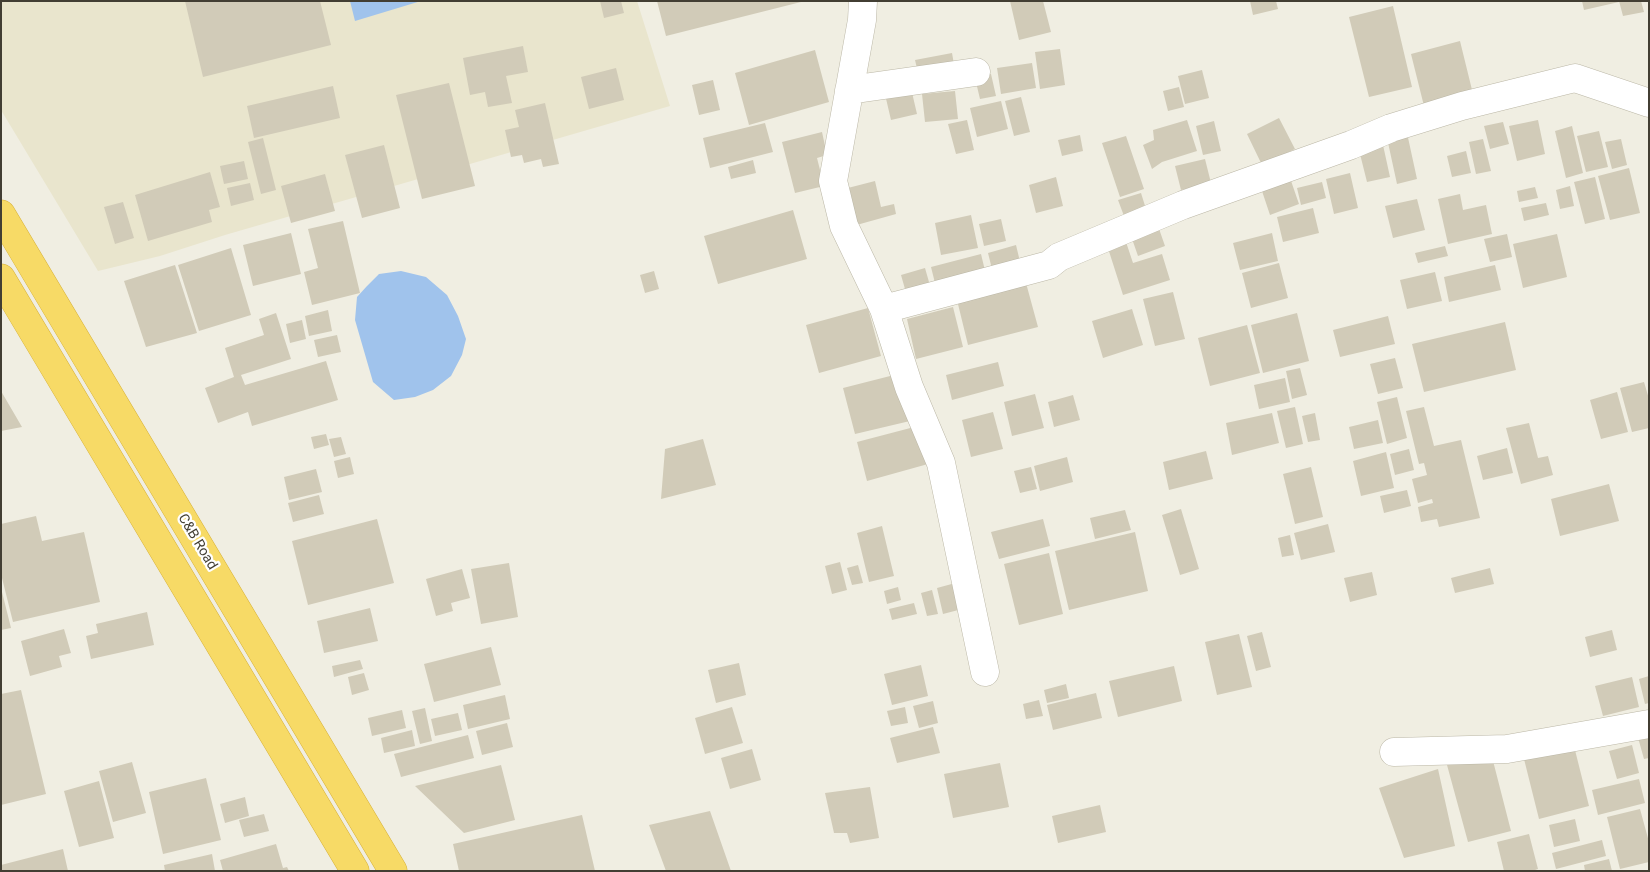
<!DOCTYPE html>
<style>
body{margin:0}
#map{position:relative;width:1650px;height:872px;overflow:hidden;background:#f0eee2;font-family:Roboto,sans-serif}
canvas{display:block}
.frame{position:absolute;inset:0;border:2px solid #423e33;pointer-events:none}
</style>
<div id="map">
<canvas width="1650" height="872"></canvas>
<div class="frame"></div>
</div>
<script>
const ctx = document.querySelector('canvas').getContext('2d');
ctx.lineJoin = 'round';
function paint(path, color) { ctx.fillStyle = color; ctx.fill(path, 'evenodd'); }
const shape = rows => new Path2D(rows.map(r => 'M' + r).join(''));
function strokePath(path, color, width, dash) { ctx.strokeStyle = color; ctx.lineWidth = width; ctx.lineCap = dash ? 'butt' : 'round'; ctx.setLineDash(dash || []); ctx.stroke(path); }
function label(font, color, halo, rows, align = 'center') {
  ctx.font = font + ' Roboto,sans-serif'; ctx.lineWidth = 4.5; ctx.setLineDash([]); ctx.textBaseline = 'middle'; ctx.strokeStyle = halo; ctx.fillStyle = color; for (const [text, x, y, turn = 0] of rows) {
    ctx.save(); ctx.translate(x, y); ctx.rotate((+turn || 0) * Math.PI / 180); ctx.textAlign = isNaN(turn) ? turn : align; if (halo) ctx.strokeText(text, 0, 0); ctx.fillText(text, 0, 0); ctx.restore();
  }
}
const education = shape([
 [1,1,637,1,670,106,225,235,160,256,98,271,1,110]
]);
const water = shape([
 [350,1,421,1,355,21],
 [401,271,426,277,447,295,458,316,466,339,462,355,451,376,433,390,415,397,394,400,373,382,355,320,357,297,367,286,379,274]
]);
const building = shape([
 [185,1,320,1,331,45,203,77],
 [600,1,621,1,624,13,604,18],
 [657,1,801,1,801,2,666,36],
 [1010,1,1043,1,1051,32,1019,40],
 [1250,1,1276,1,1278,9,1253,15],
 [1582,1,1619,1,1619,2,1584,10],
 [1619,1,1641,1,1644,12,1623,16],
 [1393,6,1412,87,1369,97,1349,17],
 [1460,41,1474,98,1425,110,1411,54],
 [523,46,528,72,506,76,512,103,488,107,485,92,470,95,463,58],
 [1060,49,1065,85,1040,89,1035,52],
 [815,50,829,102,749,125,735,73],
 [952,53,955,70,919,77,915,60],
 [1032,63,1036,88,1001,94,997,68],
 [616,68,624,100,589,109,581,77],
 [1202,70,1209,98,1185,104,1178,76],
 [991,74,996,96,980,99,975,78],
 [713,80,720,110,699,115,692,85],
 [449,83,475,186,422,199,396,95],
 [910,84,917,114,891,120,884,90],
 [333,86,340,118,254,138,247,106],
 [1179,87,1184,107,1168,111,1163,91],
 [955,91,958,119,925,122,922,94],
 [1021,97,1030,132,1014,136,1005,101],
 [1001,101,1008,129,977,137,970,108],
 [545,103,559,164,543,167,541,159,524,163,522,155,511,157,505,130,519,127,515,110],
 [1279,118,1295,149,1262,165,1247,134],
 [967,120,974,150,956,154,948,124],
 [1187,120,1197,151,1162,162,1152,169,1143,145,1154,140,1153,130],
 [1538,120,1545,154,1517,161,1509,126],
 [1214,121,1221,151,1203,155,1196,126],
 [1503,122,1509,144,1490,149,1484,126],
 [765,123,773,152,710,168,703,138],
 [1572,126,1583,173,1566,178,1555,131],
 [1599,131,1608,167,1586,172,1577,136],
 [822,132,827,155,817,158,824,186,795,193,782,142],
 [1407,133,1417,179,1397,184,1387,138],
 [1080,135,1083,151,1062,156,1058,140],
 [1126,136,1144,189,1120,197,1102,143],
 [263,138,276,190,261,194,248,142],
 [1483,139,1491,171,1476,174,1469,142],
 [1621,139,1627,165,1612,169,1605,142],
 [384,145,400,208,362,218,345,155],
 [1383,145,1390,177,1367,182,1359,150],
 [1466,151,1471,173,1452,177,1447,156],
 [1205,159,1211,183,1181,190,1175,166],
 [753,160,756,173,731,179,728,167],
 [244,161,248,179,224,184,220,166],
 [1629,168,1640,213,1610,220,1598,176],
 [210,172,220,207,209,210,212,222,148,241,135,195],
 [1350,173,1358,208,1334,214,1326,179],
 [325,174,335,211,291,223,281,186],
 [1289,175,1299,204,1270,215,1260,185],
 [1056,177,1063,206,1036,213,1029,185],
 [1595,177,1605,219,1585,224,1574,182],
 [875,181,881,207,894,204,896,214,853,226,844,189],
 [1322,182,1326,198,1301,205,1297,188],
 [250,183,254,200,231,206,227,188],
 [1570,186,1574,206,1560,209,1556,190],
 [1535,187,1538,198,1519,202,1517,191],
 [1141,193,1146,209,1124,216,1118,200],
 [1460,194,1463,210,1486,205,1492,234,1448,244,1438,199],
 [1417,199,1425,230,1393,238,1385,206],
 [123,202,134,238,115,244,104,207],
 [1546,203,1549,215,1524,221,1521,208],
 [1313,208,1319,233,1283,242,1277,217],
 [793,210,807,259,718,284,704,236],
 [971,215,978,248,941,255,935,223],
 [1001,219,1006,241,984,246,979,224],
 [343,221,360,293,312,305,304,272,318,268,308,229],
 [1157,223,1165,246,1138,256,1130,233],
 [291,233,301,274,253,286,243,245],
 [1272,233,1278,261,1240,270,1233,243],
 [1507,234,1512,257,1490,262,1484,239],
 [1557,234,1567,277,1523,288,1513,244],
 [1124,236,1133,263,1162,254,1170,280,1123,295,1106,242],
 [1016,245,1022,270,994,277,988,253],
 [1445,246,1448,256,1418,263,1415,253],
 [231,248,251,315,199,331,178,265],
 [981,254,987,279,937,291,931,267],
 [1279,263,1288,298,1251,308,1242,273],
 [175,265,197,333,146,347,124,281],
 [1495,265,1501,290,1449,302,1444,277],
 [925,268,931,289,907,296,901,275],
 [654,271,659,289,645,293,640,275],
 [1435,272,1442,301,1407,309,1400,280],
 [1026,283,1038,327,968,345,957,300],
 [1173,292,1185,339,1155,346,1143,299],
 [953,307,963,347,916,359,907,319],
 [868,308,881,356,819,373,806,325],
 [1132,309,1143,345,1103,358,1092,321],
 [328,310,332,331,309,336,305,316],
 [276,313,291,359,241,375,245,385,326,361,338,400,252,426,248,412,218,423,205,388,234,377,225,348,264,335,259,319],
 [1297,313,1309,361,1263,373,1251,325],
 [1388,316,1395,344,1340,357,1333,330],
 [302,320,306,339,290,343,286,324],
 [1505,322,1516,370,1424,392,1412,344],
 [1247,325,1260,373,1210,386,1198,338],
 [337,335,341,352,318,357,314,340],
 [1395,358,1403,388,1378,394,1370,364],
 [998,362,1004,386,952,400,946,375],
 [1300,368,1307,395,1292,399,1286,371],
 [898,374,910,421,855,434,843,388],
 [1285,378,1290,402,1259,409,1254,385],
 [1644,382,1649,399,1649,428,1632,432,1620,388],
 [1,391,22,427,1,431],
 [1617,392,1628,432,1601,439,1590,400],
 [1035,394,1044,428,1012,436,1004,402],
 [1073,395,1080,420,1054,427,1048,402],
 [1397,397,1407,438,1387,444,1377,402],
 [1295,407,1303,444,1286,448,1277,411],
 [1424,407,1434,446,1461,440,1480,518,1439,527,1437,519,1421,522,1418,507,1433,503,1432,499,1418,503,1412,479,1427,475,1424,463,1419,464,1406,411],
 [993,412,1003,449,971,457,962,420],
 [1272,413,1279,443,1232,455,1226,423],
 [1315,413,1320,440,1308,442,1302,416],
 [1378,420,1383,443,1354,449,1349,427],
 [1529,423,1538,458,1548,456,1553,475,1521,484,1506,428],
 [918,426,928,464,867,481,857,442],
 [326,434,329,445,314,449,311,437],
 [341,437,346,454,334,457,329,439],
 [703,439,716,485,661,499,665,449],
 [1507,448,1513,473,1483,480,1477,456],
 [1409,449,1414,470,1395,475,1390,454],
 [1206,451,1213,479,1169,490,1163,462],
 [1386,452,1394,488,1361,496,1353,461],
 [350,457,354,474,338,478,334,461],
 [1067,457,1073,482,1040,491,1034,466],
 [1031,467,1037,489,1020,493,1014,471],
 [1311,467,1323,517,1295,524,1283,474],
 [316,469,322,492,289,500,284,477],
 [1609,484,1619,521,1560,536,1551,499],
 [1407,490,1411,506,1384,513,1380,496],
 [319,495,324,514,293,522,288,503],
 [1181,509,1199,569,1180,575,1162,515],
 [1125,510,1131,530,1095,539,1090,518],
 [36,516,42,541,84,532,100,602,13,622,1,574,1,524],
 [377,519,394,583,308,605,292,541],
 [1043,519,1050,546,999,559,991,532],
 [1328,524,1335,552,1301,560,1294,533],
 [882,526,894,576,869,582,857,533],
 [1135,532,1148,591,1069,610,1055,551],
 [1290,535,1294,555,1282,557,1278,538],
 [1049,553,1063,614,1019,625,1004,564],
 [840,562,847,590,832,594,825,566],
 [509,563,518,617,481,624,471,569],
 [858,565,863,583,852,585,847,568],
 [1490,568,1494,584,1455,593,1451,578],
 [462,569,470,598,451,603,453,611,436,616,426,579],
 [1372,572,1377,595,1350,602,1344,578],
 [959,582,966,608,943,614,937,588],
 [898,587,901,600,887,604,884,591],
 [1,588,11,628,1,630],
 [932,590,938,614,927,616,921,593],
 [914,603,917,614,892,620,889,609],
 [370,608,378,641,324,653,317,621],
 [147,612,154,645,91,659,86,636,98,633,96,624],
 [64,629,71,653,59,656,62,667,30,676,21,641],
 [1612,630,1617,650,1590,657,1585,637],
 [1262,632,1271,667,1256,671,1247,636],
 [1239,634,1252,687,1217,695,1205,642],
 [491,647,501,685,434,702,424,664],
 [360,660,363,669,334,677,332,666],
 [739,663,746,695,716,703,708,670],
 [921,665,928,696,892,705,884,674],
 [1174,666,1182,701,1118,717,1109,681],
 [364,673,369,690,352,695,348,677],
 [1649,676,1649,703,1645,704,1639,679],
 [1632,677,1639,707,1603,716,1595,686],
 [1066,684,1069,698,1047,703,1044,690],
 [21,690,46,794,1,805,1,694],
 [1096,693,1102,718,1053,730,1047,705],
 [505,695,510,719,468,729,463,705],
 [1039,700,1043,716,1026,719,1023,704],
 [933,701,938,723,919,728,913,706],
 [732,707,743,743,705,754,695,718],
 [905,707,908,723,891,726,887,711],
 [425,708,432,741,420,744,412,711],
 [402,710,406,728,372,736,368,718],
 [458,713,462,730,435,736,431,719],
 [507,723,513,747,482,755,476,731],
 [933,727,940,753,897,763,890,738],
 [412,730,415,746,384,753,381,738],
 [1649,731,1649,758,1644,759,1637,734],
 [468,735,474,758,401,777,394,754],
 [1573,742,1589,806,1539,819,1523,755],
 [1632,745,1639,773,1617,779,1609,751],
 [752,749,761,780,730,789,721,758],
 [1491,753,1511,831,1468,842,1447,765],
 [132,762,146,813,113,822,99,771],
 [1000,763,1009,807,953,818,944,774],
 [501,765,515,820,464,833,415,786],
 [1438,769,1455,846,1404,858,1379,788],
 [206,778,221,840,163,854,149,792],
 [1639,779,1645,803,1598,815,1592,790],
 [99,781,114,838,79,847,64,791],
 [870,787,879,838,850,843,847,833,834,833,825,793],
 [245,797,249,816,225,823,220,804],
 [1100,805,1106,832,1058,843,1052,816],
 [1640,809,1649,842,1649,862,1620,869,1607,817],
 [710,811,731,871,666,871,649,825],
 [264,814,269,831,244,837,239,820],
 [582,815,595,871,459,871,453,844],
 [1575,819,1580,841,1554,847,1549,825],
 [1529,834,1538,869,1532,871,1504,871,1497,842],
 [1602,840,1606,856,1556,869,1552,853],
 [276,844,283,868,287,867,289,871,223,871,220,860],
 [63,849,68,871,2,871,1,865],
 [212,854,215,871,165,871,164,865],
 [1609,859,1612,871,1585,871,1584,865]
]);
const minor = shape([
 [863,1,862,20,833,181,844,226,884,309,1049,265,1059,257,1183,205,1351,145,1391,128,1462,106,1575,78,1649,103],
 [849,90,976,72],
 [884,309,909,387,941,463,985,672],
 [1394,752,1507,749,1649,724]
]);
const highway = shape([
 [1,214,393,871],
 [1,278,355,871]
]);
const streetNames = [
 ["C&B Road",197,542,59]
];
paint(education, '#e9e5cd');
paint(water, '#a0c3ec');
paint(building, '#d1cbb8');
strokePath(minor, '#bbb7a6', 29);
strokePath(highway, '#d6b037', 29);
strokePath(minor, '#fff', 28);
strokePath(highway, '#f7da66', 28);
label('14px', '#423e33', '#fff', streetNames);
</script>
